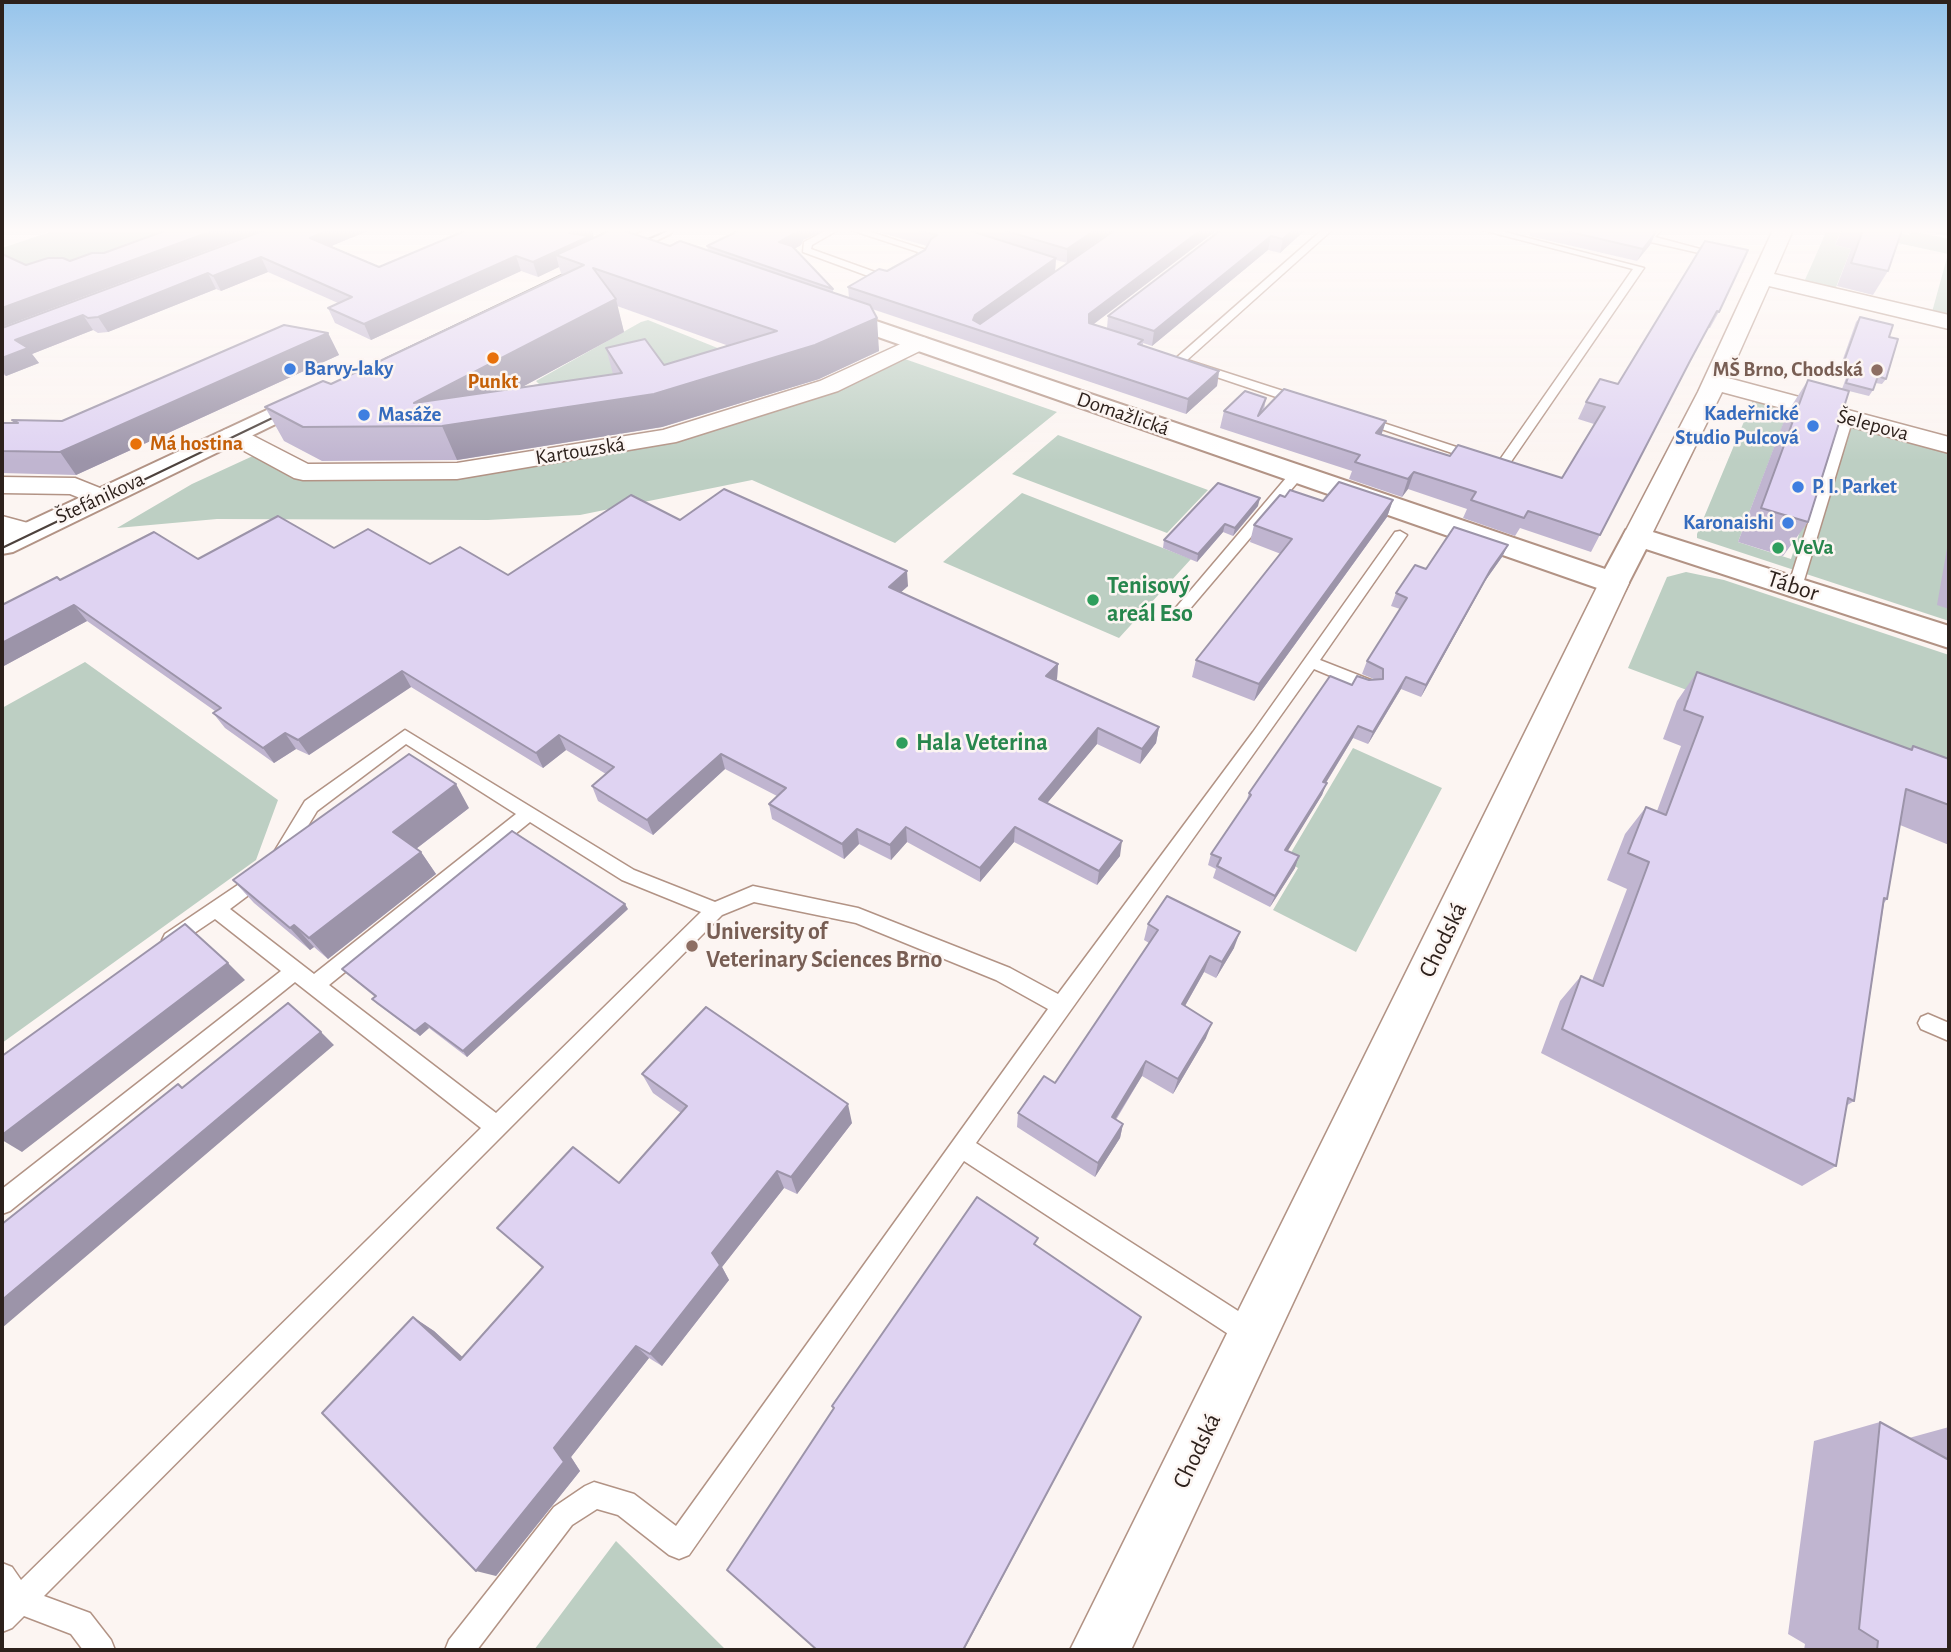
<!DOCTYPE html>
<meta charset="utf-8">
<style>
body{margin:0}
#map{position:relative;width:1951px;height:1652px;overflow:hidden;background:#fcf5f2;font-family:"Alegreya Sans",sans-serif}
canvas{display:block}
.frame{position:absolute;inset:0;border:4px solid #2d211c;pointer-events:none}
</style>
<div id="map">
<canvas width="1951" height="1652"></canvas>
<div class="frame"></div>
</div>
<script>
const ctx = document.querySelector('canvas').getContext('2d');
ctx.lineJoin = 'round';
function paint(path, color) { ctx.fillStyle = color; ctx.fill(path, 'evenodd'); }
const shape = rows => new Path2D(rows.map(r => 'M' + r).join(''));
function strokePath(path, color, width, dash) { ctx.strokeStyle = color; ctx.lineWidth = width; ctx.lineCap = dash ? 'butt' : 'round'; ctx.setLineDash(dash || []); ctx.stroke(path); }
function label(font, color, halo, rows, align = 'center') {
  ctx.font = font + ' "Alegreya Sans",sans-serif'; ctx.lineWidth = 5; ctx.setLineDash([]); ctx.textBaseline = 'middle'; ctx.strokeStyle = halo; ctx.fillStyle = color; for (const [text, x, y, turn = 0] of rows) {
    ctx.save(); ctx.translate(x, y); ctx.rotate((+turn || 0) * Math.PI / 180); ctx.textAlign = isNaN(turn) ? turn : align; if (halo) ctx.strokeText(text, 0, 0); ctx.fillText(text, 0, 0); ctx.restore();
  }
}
const green = shape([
 [56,230,198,230,80,273,2,264,2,248],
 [1827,230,1841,230,1835,245,1851,249,1835,290,1804,282],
 [1891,231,1909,235,1911,231,1949,239,1949,316,1932,312,1948,254,1884,240],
 [648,320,720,349,741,337,772,349,528,389,524,387,539,384,536,381,641,322],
 [902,358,1057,412,895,543,752,480,580,515,488,520,217,519,117,528,192,484,255,455,296,477,459,477,665,442],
 [1753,400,1789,409,1738,542,1791,559,1834,426,1813,416,1949,453,1949,621,1697,538,1697,534],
 [1058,435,1208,490,1167,533,1012,474],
 [1022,493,1191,559,1119,638,943,562],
 [1686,572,1724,580,1949,655,1949,788,1628,668,1667,577],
 [85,662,278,800,256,860,2,1043,2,708],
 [1353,748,1442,788,1356,952,1273,910,1298,868,1286,861],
 [616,1541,726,1650,534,1650]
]);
const service = shape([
 [827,230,838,230,812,245,811,249,886,276,916,258,918,252,851,230,865,230,929,251,924,262,887,283,803,252,804,242,827,230],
 [1322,230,1332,230,1187,360,1305,398,1305,404,1297,404,1175,363,1175,359,1322,230],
 [1482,230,1497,230,1644,268,1506,469,1502,470,1355,420,1365,417,1499,461,1633,269,1482,230],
 [1651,230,1661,230,1655,237,1704,250,1699,253,1646,241,1644,239,1651,230],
 [1847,414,1853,418,1802,587,1795,592,1790,590,1788,587,1841,418,1847,414],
 [1297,470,1303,474,1302,477,1183,617,1173,617,1171,614,1173,611,1292,471,1297,470],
 [1400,531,1407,535,1320,660,1376,682,1378,686,1376,690,1364,690,1314,669,976,1143,1260,1325,1263,1334,1260,1343,1251,1346,1242,1343,964,1161,689,1555,679,1559,669,1555,618,1515,597,1509,572,1525,477,1650,445,1650,449,1640,554,1507,585,1486,594,1482,634,1494,676,1526,1048,1009,996,980,856,923,754,902,722,915,44,1596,90,1613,111,1640,115,1650,83,1650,71,1634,24,1616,12,1628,2,1632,2,1563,12,1567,21,1580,481,1128,295,982,10,1211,2,1214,2,1189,281,971,215,919,172,948,165,946,162,940,165,934,260,870,266,872,269,877,266,882,230,909,314,974,516,814,406,744,317,811,286,862,274,862,271,857,305,801,405,730,634,870,715,902,753,886,858,908,1010,968,1058,994,1253,732,1395,532,1400,531],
 [530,822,622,880,701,912,496,1113,329,985,530,822],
 [1928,1014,1949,1023,1949,1041,1921,1029,1918,1023,1921,1017,1928,1014]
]);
const minor = shape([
 [1773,230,1793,230,1774,274,1949,315,1949,329,1769,286,1728,378,1949,437,1949,453,1722,392,1651,536,1647,542,1637,545,1627,542,1623,536,1698,392,1773,230],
 [918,336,926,338,930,343,926,348,838,391,676,442,457,479,303,480,294,478,224,440,220,435,224,430,233,427,242,430,308,464,457,463,663,430,820,381,918,336],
 [2,477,75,478,110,492,114,498,110,504,100,506,70,494,2,493,2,477],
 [2,516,39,526,43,532,39,538,29,541,2,533,2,516],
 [1614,574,1625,576,1629,583,1131,1650,1070,1650,1599,583,1603,576,1614,574]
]);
const tertiary = shape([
 [647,230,673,230,670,234,606,265,590,265,587,260,590,255,647,230],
 [829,305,1605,569,1626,530,1637,527,1949,626,1949,648,1646,549,1625,590,1614,593,1603,590,821,317,817,312,821,307,829,305],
 [316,387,325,390,329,395,325,400,13,552,2,554,2,534,316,387]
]);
const tram = shape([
 [630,247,668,230],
 [385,359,578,267],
 [2,548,289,410]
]);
const wall = shape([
 [156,230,262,230,2,327,2,254,26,265,70,261,104,253,158,233],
 [265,230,370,230,331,246,379,267,594,237,708,250,707,246,740,230,825,230,803,240,801,245,794,249,833,289,833,293,849,298,848,287,887,271,925,250,927,246,872,230,1113,230,1067,263,1056,260,1055,271,1115,230,1217,230,1094,324,1107,328,1108,316,1221,230,1305,230,1280,253,1268,250,1152,346,1143,343,1143,346,1219,371,1217,386,1186,414,872,309,879,351,819,379,662,427,457,460,322,461,284,441,265,407,331,384,562,276,559,267,538,277,521,271,371,340,335,323,328,308,338,303,268,272,221,291,216,289,108,332,98,333,93,330,32,354,39,363,6,376,4,375,2,376,2,328],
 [617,306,729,346,664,365,606,348,613,374,520,388,624,332],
 [1530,230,1652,230,1656,232,1650,245,1637,261,1529,236,1531,230],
 [1842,230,1902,230,1888,271,1873,295,1837,286,1851,249,1835,245],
 [1918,230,1949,230,1949,236],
 [1705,241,1719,312,1710,328,1708,328,1690,361,1591,552,1520,528,1515,536,1463,518,1467,509,1408,489,1402,497,1349,479,1352,471,1220,428,1224,411,1266,398,1264,410,1386,421,1381,435,1450,456,1562,478,1594,424,1578,419,1586,402,1618,384],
 [1860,317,1889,337,1886,379,1882,384,1875,383,1873,390,1869,396,1845,390,1808,522,1783,556,1738,542,1787,413,1808,380,1842,389,1847,375,1838,373,1856,322],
 [328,333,339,355,76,475,2,473,2,423,15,423,12,420,62,421],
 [1285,497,1323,501,1393,500,1387,517,1254,701,1192,677,1196,660,1281,554,1250,542,1254,525],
 [1258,506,1233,536,1223,532,1197,562,1163,548,1164,540],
 [680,520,908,586,901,592,1058,664,1057,679,1056,681,1159,727,1156,743,1140,764,1097,744,1047,803,1120,856,1097,885,1014,842,980,882,907,842,891,860,859,844,844,859,772,819,769,804,777,796,725,769,653,835,598,801,592,786,606,774,566,750,543,768,411,687,309,755,296,749,274,763,225,728,213,713,215,711,87,621,2,667,60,580,198,559,334,548,508,575],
 [1949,537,1949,609,1937,605],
 [1508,545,1502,557,1485,581,1421,697,1401,689,1368,744,1353,738,1326,783,1322,795,1287,851,1295,868,1270,907,1213,878,1216,869,1208,865,1211,854,1246,802,1249,793,1352,685,1376,680,1362,674,1367,661,1400,609,1391,606,1396,593,1426,569],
 [1697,672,1909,749,1913,746,1949,759,1949,845,1900,825,1887,899,1884,903,1854,1101,1846,1106,1836,1166,1802,1186,1541,1053,1560,1001,1581,976,1592,981,1627,889,1607,880,1625,834,1646,807,1657,811,1681,746,1663,739,1677,701],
 [469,808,416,849,421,852,436,874,328,959,314,947,310,950,254,903,233,880],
 [628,909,467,1057,429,1028,420,1036,377,1004,372,999,375,997,347,974,342,969],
 [1148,924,1234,948,1216,978,1204,972,1185,1006,1206,1038,1173,1094,1142,1076,1116,1120,1123,1124,1120,1138,1095,1177,1017,1127,1018,1113,1055,1083,1149,943,1144,940],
 [642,1074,852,1123,797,1194,784,1188,722,1267,729,1280,662,1366,649,1358,571,1457,580,1471,496,1576,413,1317,434,1331,462,1357,542,1268,497,1228,619,1183,681,1113,653,1093],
 [1880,1422,1909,1438,1949,1427,1949,1650,1804,1650,1805,1644,1788,1634,1814,1441]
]);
const shadedWall = shape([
 [215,230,262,230,2,327,2,308],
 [329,230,370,230,317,252,310,238],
 [576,230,592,230,594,238,556,255,559,267,538,277,533,262,569,233],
 [800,230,825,230,803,240,801,245,781,256,779,242],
 [1095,230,1113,230,1067,263,1067,249],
 [1201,230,1217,230,1087,329,1089,314],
 [1293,230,1305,230,1280,253,1283,239],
 [1656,232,1650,245,1637,261,1643,249],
 [1271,236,1268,250,1152,346,1154,331],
 [516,256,521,271,371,340,364,324],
 [261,257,268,272,221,291,213,276],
 [1056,258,1055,272,975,330,973,320,975,315],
 [208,273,216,289,108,332,98,317],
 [616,299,624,332,452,425,877,318,879,351,819,379,662,427,457,460,442,426,414,403],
 [83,315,93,330,32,354,39,363,6,376,2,370,2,358,15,340],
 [328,333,339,355,76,475,60,452],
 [1219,371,1217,386,1186,414,1188,399],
 [1386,421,1380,439,1376,433],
 [1414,472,1408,489,1402,497,1408,479],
 [1260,498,1258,506,1233,536,1235,528],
 [1393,500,1387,517,1254,701,1259,684],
 [1225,524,1223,532,1197,562,1198,554],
 [1508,545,1502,557,1485,581,1421,697,1426,685,1491,569],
 [907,571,908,586,890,602,889,587],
 [74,605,87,621,2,667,2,643],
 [1058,664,1057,679,1045,692,1046,676],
 [402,671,411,687,309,755,298,740],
 [1406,677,1401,689,1368,744,1373,732],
 [1358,726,1353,738,1319,794,1323,782],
 [1159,727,1156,743,1140,764,1142,749],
 [1098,728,1097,744,1038,814,1039,799],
 [285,733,296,749,274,763,263,748],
 [559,735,566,750,543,768,536,753],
 [721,754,725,769,653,835,647,820],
 [1327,783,1322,795,1281,862,1285,850],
 [456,784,469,808,408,855,393,832],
 [906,827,907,842,891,860,890,845],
 [1015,827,1014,842,980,882,980,868],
 [857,829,859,844,844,859,842,844],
 [1122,841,1120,856,1097,885,1099,871],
 [421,852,436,874,328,959,309,938],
 [1299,856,1295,868,1270,907,1275,896],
 [625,904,628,909,467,1057,463,1051],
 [294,925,314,947,310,950,290,928],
 [1240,932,1234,948,1216,978,1222,962],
 [1210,956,1204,972,1177,1020,1182,1004],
 [228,963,245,980,22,1152,2,1140,2,1135],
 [425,1023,429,1028,420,1036,415,1031],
 [1212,1023,1206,1038,1173,1094,1178,1079],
 [321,1032,334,1045,2,1328,2,1300],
 [1146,1061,1142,1076,1108,1131,1112,1117],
 [848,1104,852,1123,797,1194,791,1177],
 [1123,1124,1120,1138,1095,1177,1098,1163],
 [777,1171,784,1188,722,1267,729,1280,662,1366,650,1354,712,1253],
 [413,1317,434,1331,479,1372,460,1360],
 [1141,1317,964,1650,963,1650],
 [636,1346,649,1358,571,1457,580,1471,496,1576,476,1571,554,1448]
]);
const building = shape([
 [167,230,215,230,2,308,2,254,26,265,48,258,63,258,70,261,92,253,104,253,167,230],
 [265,230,329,230,310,238,379,267,467,230,576,230,569,233,590,236,533,262,516,256,364,324,328,308,352,297,261,257,213,276,208,273,98,317,88,318,83,315,15,340,28,348,2,358,2,328,265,230],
 [611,230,622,230,670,246,680,241,870,305,877,318,815,345,654,394,442,426,303,427,265,407,323,381,331,384,584,265,556,255,611,230],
 [593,268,777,331,664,365,645,339,606,348,622,373,414,403,616,299,593,268],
 [740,230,800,230,779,242,792,246,833,289,707,246,740,230],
 [917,230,968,230,1056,258,975,315,973,320,980,324,1115,230,1201,230,1089,314,1089,323,1143,340,1138,344,1219,371,1188,399,848,287,879,269,887,271,925,250,931,239,937,235,917,230],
 [1003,230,1095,230,1067,249,1003,230],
 [1221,230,1293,230,1283,239,1271,236,1154,331,1108,316,1221,230],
 [1562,230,1652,230,1656,232,1643,249,1562,230],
 [1863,230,1902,230,1888,271,1851,263,1863,230],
 [1705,241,1748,250,1719,312,1717,311,1690,361,1600,535,1528,511,1524,518,1471,500,1476,492,1414,472,1408,479,1355,462,1360,455,1224,411,1245,391,1266,398,1258,416,1284,389,1386,421,1376,433,1450,456,1458,445,1562,478,1605,407,1586,402,1600,379,1618,384,1705,241],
 [1860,317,1893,325,1889,337,1898,339,1886,379,1878,376,1873,390,1846,383,1851,369,1842,367,1860,317],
 [284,325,328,333,60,452,2,451,2,423,18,423,12,420,62,421,284,325],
 [1808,380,1849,391,1808,522,1761,508,1808,380],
 [1339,482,1393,500,1259,684,1196,660,1292,539,1254,525,1280,495,1285,497,1290,490,1323,501,1339,482],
 [1218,483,1260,498,1235,528,1225,524,1198,554,1164,540,1218,483],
 [724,489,907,571,889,587,1058,664,1046,676,1159,727,1142,749,1098,728,1039,799,1122,841,1099,871,1015,827,980,868,906,827,890,845,857,829,842,844,769,804,786,788,721,754,647,820,592,786,614,767,559,735,536,753,402,671,298,740,285,733,263,748,213,713,221,708,74,605,2,643,2,605,57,577,60,580,154,532,198,559,278,516,334,548,368,529,430,564,460,547,508,575,631,495,680,520,724,489],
 [1454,527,1508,545,1491,569,1426,685,1406,677,1373,732,1358,726,1323,782,1327,783,1285,850,1299,856,1275,896,1217,866,1221,858,1211,854,1251,795,1249,793,1330,676,1352,685,1357,676,1369,680,1383,679,1383,669,1367,661,1407,598,1396,593,1415,565,1426,569,1454,527],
 [1697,672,1912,750,1913,746,1949,759,1949,805,1906,789,1887,899,1884,898,1854,1101,1848,1098,1836,1166,1562,1029,1581,976,1603,986,1649,862,1628,853,1646,807,1666,815,1703,717,1684,710,1697,672],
 [409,754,456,784,393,832,421,852,309,938,294,925,290,928,233,880,409,754],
 [512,831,625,904,463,1051,425,1023,415,1031,372,999,376,996,342,969,512,831],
 [1167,896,1240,932,1222,962,1210,956,1182,1004,1212,1023,1178,1079,1146,1061,1112,1117,1123,1124,1098,1163,1018,1113,1044,1076,1055,1083,1158,930,1148,924,1167,896],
 [185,924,228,963,2,1135,2,1056,185,924],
 [288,1003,321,1032,2,1300,2,1224,178,1084,182,1088,288,1003],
 [706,1007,848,1104,791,1177,777,1171,712,1253,720,1265,650,1354,636,1346,554,1448,564,1462,476,1571,322,1413,413,1317,460,1360,543,1267,497,1228,573,1147,619,1183,687,1106,642,1074,706,1007],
 [977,1197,1038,1238,1034,1244,1141,1317,963,1650,817,1650,727,1570,834,1408,832,1406,977,1197],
 [1880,1422,1949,1460,1949,1650,1877,1650,1878,1641,1859,1629,1880,1422]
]);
const markers = [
 [493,358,7,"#e8710a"],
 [290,369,7,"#3f7fe0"],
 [1877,370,7,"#8d6e63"],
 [364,415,7,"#3f7fe0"],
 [1813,426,7,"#3f7fe0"],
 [136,444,7,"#e8710a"],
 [1798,487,7,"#3f7fe0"],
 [1788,523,7,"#3f7fe0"],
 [1778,548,7,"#2e9e5b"],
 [1093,600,7,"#2e9e5b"],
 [902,743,7,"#2e9e5b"],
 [692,946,7,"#8d6e63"]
];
const farShopnames = [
 ["Barvy-laky",304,369],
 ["Kadeřnické",1799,414,"right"],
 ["Studio Pulcová",1799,438,"right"],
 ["Masáže",378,415],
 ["P. I. Parket",1812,487],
 ["Karonaishi",1774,523,"right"]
];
const farEducationnames = [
 ["MŠ Brno, Chodská",1863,370]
];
const farFoodnames = [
 ["Punkt",493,382],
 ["Má hostina",150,444,"left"]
];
const farStreetnames = [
 ["Domažlická",1123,414,19],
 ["Šelepova",1873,425,15],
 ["Kartouzská",580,451,-9],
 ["Štefánikova",100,498,-25]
];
const farLeisurenames = [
 ["VeVa",1792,548]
];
const leisureNames = [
 ["Tenisový",1107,586],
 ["areál Eso",1107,614],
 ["Hala Veterina",916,743]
];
const streetNames = [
 ["Tábor",1793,586,18],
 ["Chodská",1443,940,-64],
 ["Chodská",1197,1451,-64]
];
const educationNames = [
 ["University of",706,932],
 ["Veterinary Sciences Brno",706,960]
];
paint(green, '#bdcfc3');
strokePath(service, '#b29385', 3);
strokePath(minor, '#b29385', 3);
strokePath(tertiary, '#b29385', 4);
paint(service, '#fff');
paint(minor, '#fff');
paint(tertiary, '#fff');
strokePath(tram, '#4d423d', 2);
paint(wall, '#c0b5d0');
paint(shadedWall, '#9c94a9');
paint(building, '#dfd3f2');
strokePath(building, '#9c94a9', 2);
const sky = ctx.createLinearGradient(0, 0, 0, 461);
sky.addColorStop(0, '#96c4eb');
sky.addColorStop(0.5, '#fefaf9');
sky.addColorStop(1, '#fefaf900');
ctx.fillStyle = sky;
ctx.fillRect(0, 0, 1951, 461);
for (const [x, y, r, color] of markers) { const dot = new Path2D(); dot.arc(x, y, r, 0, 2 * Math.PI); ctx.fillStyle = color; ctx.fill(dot); strokePath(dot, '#fcf5f2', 2.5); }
label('bold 21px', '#366cbe', '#fcf5f2', farShopnames, 'left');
label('bold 21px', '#785e54', '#fcf5f2', farEducationnames, 'right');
label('bold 21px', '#c56008', '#fcf5f2', farFoodnames);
label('21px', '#2d211c', '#fcf5f2', farStreetnames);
label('bold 21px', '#27864d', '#fcf5f2', farLeisurenames, 'left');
label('bold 24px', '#27864d', '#fcf5f2', leisureNames, 'left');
label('24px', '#2d211c', '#fcf5f2', streetNames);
label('bold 24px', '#785e54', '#fcf5f2', educationNames, 'left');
</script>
